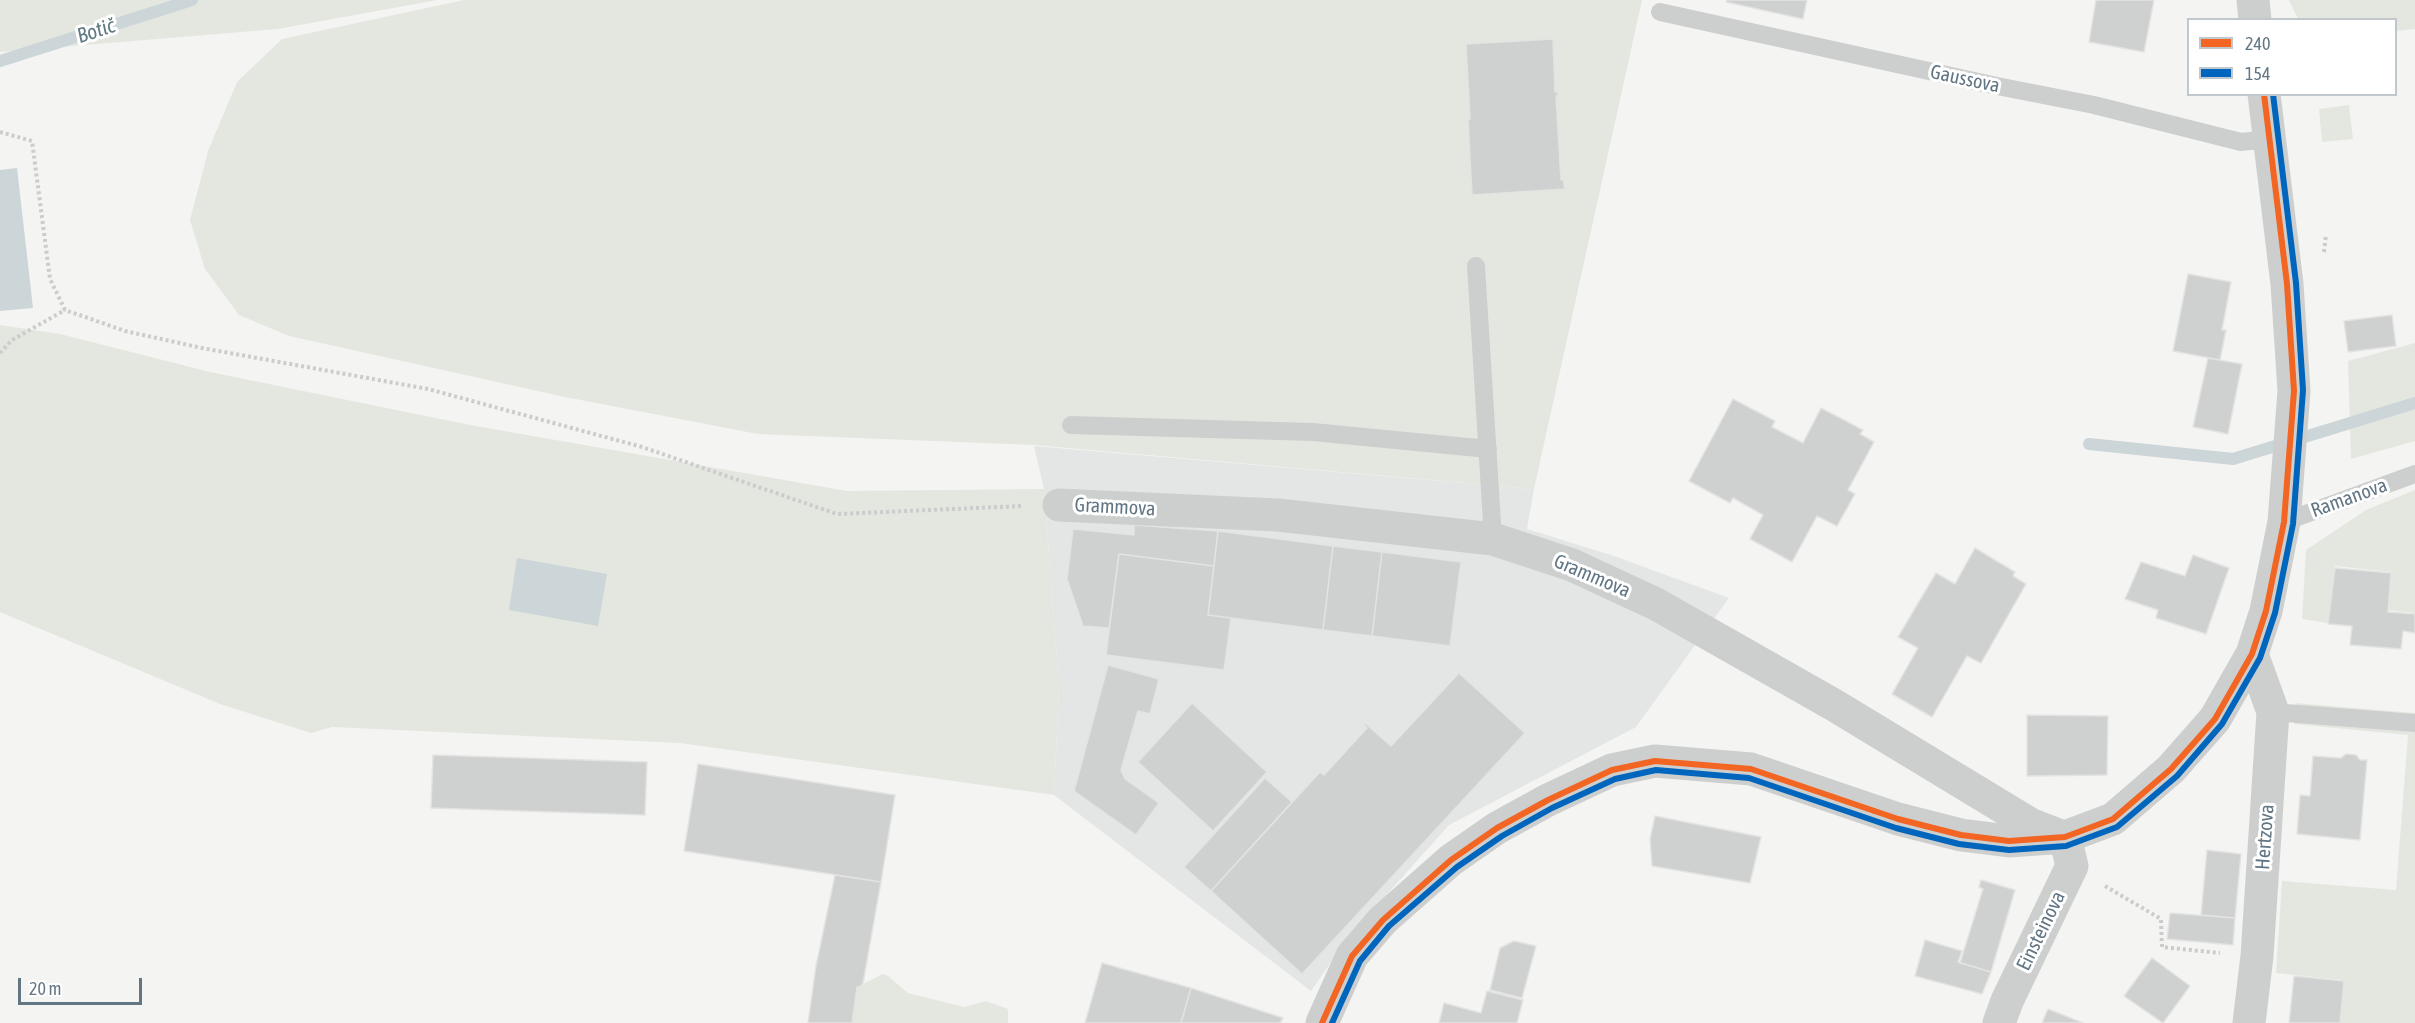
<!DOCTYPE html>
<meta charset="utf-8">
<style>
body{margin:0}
#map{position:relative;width:2415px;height:1023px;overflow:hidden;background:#f4f4f2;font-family:"Asap Condensed",sans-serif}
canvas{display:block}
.legend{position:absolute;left:2187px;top:18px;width:210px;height:78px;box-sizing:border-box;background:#fff;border:2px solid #c0c8ce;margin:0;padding:8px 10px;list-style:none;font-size:18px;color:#627684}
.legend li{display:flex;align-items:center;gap:12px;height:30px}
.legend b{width:30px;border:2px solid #c0c8ce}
.scale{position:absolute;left:18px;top:978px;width:124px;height:27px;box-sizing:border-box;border:3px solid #627684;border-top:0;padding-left:8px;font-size:18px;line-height:21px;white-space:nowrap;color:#627684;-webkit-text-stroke:4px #fff;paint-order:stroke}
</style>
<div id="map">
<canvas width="2415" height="1023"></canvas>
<ul class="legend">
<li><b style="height:8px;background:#f26522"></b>240</li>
<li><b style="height:8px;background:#0065bd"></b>154</li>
</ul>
<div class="scale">20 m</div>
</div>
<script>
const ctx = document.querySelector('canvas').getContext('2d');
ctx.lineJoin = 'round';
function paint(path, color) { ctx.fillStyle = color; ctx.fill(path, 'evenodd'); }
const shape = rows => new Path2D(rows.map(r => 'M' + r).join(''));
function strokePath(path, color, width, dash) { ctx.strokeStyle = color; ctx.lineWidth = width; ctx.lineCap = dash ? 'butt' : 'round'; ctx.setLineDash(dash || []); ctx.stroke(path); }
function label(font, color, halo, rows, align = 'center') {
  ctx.font = font + ' "Asap Condensed",sans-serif'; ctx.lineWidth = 6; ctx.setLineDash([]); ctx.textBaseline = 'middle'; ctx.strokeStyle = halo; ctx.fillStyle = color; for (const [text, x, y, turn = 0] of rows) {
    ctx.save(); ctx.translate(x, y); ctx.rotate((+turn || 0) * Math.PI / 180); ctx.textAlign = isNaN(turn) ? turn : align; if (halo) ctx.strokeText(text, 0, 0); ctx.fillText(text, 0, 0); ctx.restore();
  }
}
const built = shape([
 [1034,446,1534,489,1527,529,1614,556,1729,598,1636,727,1449,825,1347,939,1311,991,1054,795,1059,687,1044,489]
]);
const green = shape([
 [0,0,437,0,278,29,0,52],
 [464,0,1642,0,1534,489,1034,445,758,434,565,397,289,336,239,315,205,269,190,220,208,151,237,82,282,39],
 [2289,0,2415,0,2415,29,2396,31,2396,20,2298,19],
 [2349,105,2353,139,2322,142,2319,109],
 [0,325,60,334,210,372,470,425,847,491,1044,489,1059,687,1054,795,680,743,332,727,311,733,220,704,0,612],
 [2415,343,2415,441,2351,459,2348,361],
 [2415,490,2415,613,2387,610,2391,572,2335,566,2328,623,2302,619,2306,550,2366,510],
 [2295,703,2415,713,2415,1023,2339,1023,2344,980,2276,973,2282,881,2396,890,2408,735,2294,724],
 [883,974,888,976,908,993,964,1007,986,1001,1008,1009,1008,1023,852,1023,857,987]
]);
const water = shape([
 [17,168,33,308,0,311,0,170],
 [517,558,607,574,598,626,509,610]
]);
const stream = shape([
 [0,61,192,0],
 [2089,444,2233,459,2415,403]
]);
const building = shape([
 [1727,0,1807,0,1803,19,1726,2,1727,0],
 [2096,0,2154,0,2144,52,2089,42,2096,0],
 [1553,39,1555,92,1558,91,1558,96,1556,96,1561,180,1563,179,1565,189,1472,195,1468,119,1470,119,1466,44,1553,39],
 [2188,274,2231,282,2222,330,2226,330,2220,360,2173,351,2188,274],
 [2392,315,2396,346,2348,352,2344,321,2392,315],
 [2208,358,2242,364,2228,434,2193,427,2208,358],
 [1733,399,1775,421,1772,427,1803,443,1821,408,1863,430,1860,434,1874,442,1848,490,1855,494,1837,526,1817,516,1792,562,1750,539,1763,515,1733,498,1730,503,1689,481,1733,399],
 [1134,525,1218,531,1214,566,1119,554,1109,628,1083,626,1067,579,1073,529,1134,535,1134,525],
 [1218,531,1333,546,1323,630,1208,615,1218,531],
 [1333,546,1382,552,1372,636,1323,630,1333,546],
 [1975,548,2015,572,2013,576,2026,584,1981,663,1967,656,1932,717,1892,694,1918,648,1898,637,1936,573,1955,584,1975,548],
 [1382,552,1461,562,1450,646,1372,636,1382,552],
 [1119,554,1214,566,1208,615,1231,618,1224,670,1106,655,1119,554],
 [2193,555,2229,568,2206,634,2156,618,2158,610,2125,599,2141,562,2185,576,2193,555],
 [2335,568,2391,573,2388,612,2415,614,2415,633,2403,631,2401,649,2350,645,2352,626,2328,624,2335,568],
 [1108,665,1159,679,1150,714,1138,711,1121,770,1125,779,1159,803,1136,835,1074,791,1108,665],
 [1459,673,1525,733,1302,974,1211,891,1320,772,1324,775,1367,728,1364,725,1365,723,1391,746,1459,673],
 [1192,703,1267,772,1213,831,1138,762,1192,703],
 [2027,715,2108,716,2107,775,2027,776,2027,715],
 [2346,754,2356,755,2360,760,2367,760,2360,840,2297,834,2300,795,2310,796,2313,756,2341,758,2346,754],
 [433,755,647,762,645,815,431,808,433,755],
 [698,764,895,795,881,882,684,851,698,764],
 [1265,778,1292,802,1211,891,1184,867,1265,778],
 [1655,816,1761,837,1750,883,1652,866,1650,839,1655,816],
 [2207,850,2241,854,2235,918,2201,915,2207,850],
 [835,875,881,882,863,983,861,986,857,987,852,1023,808,1023,816,966,835,875],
 [1981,880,2015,890,1991,972,1960,963,1983,889,1979,887,1981,880],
 [2170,913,2235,918,2233,945,2167,939,2170,913],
 [1925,940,1962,951,1958,962,1991,972,1982,994,1915,976,1925,940],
 [1514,941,1536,946,1522,998,1490,990,1500,948,1514,941],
 [2152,958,2190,986,2163,1023,2124,996,2152,958],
 [1102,963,1191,988,1181,1023,1085,1023,1102,963],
 [2294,976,2344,981,2340,1023,2289,1023,2294,976],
 [1191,988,1283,1018,1280,1023,1181,1023,1191,988],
 [1487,991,1523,1000,1517,1023,1439,1023,1444,1003,1481,1013,1487,991],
 [2048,1009,2083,1023,2042,1023,2048,1009]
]);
const path = shape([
 [0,132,32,141,50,279,65,310,125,331,202,348,428,389,642,447,837,514,1022,506],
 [2324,252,2326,235],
 [0,353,12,340,65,310],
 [2105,886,2161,919,2162,947,2220,953]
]);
const lane = shape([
 [1660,12,1997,86,2094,105,2241,142,2270,139],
 [1476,266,1493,539],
 [1071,425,1313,432,1488,449],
 [2284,522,2415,474],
 [2273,712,2415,723]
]);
const street = shape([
 [2253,0,2255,20],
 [1059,505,1278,515,1493,539,1572,565,1656,604,1834,705,2032,825,2058,835],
 [1322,1023,1352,956,1383,920,1451,860,1497,828,1548,800,1612,770,1655,761,1751,769,1898,819,1961,835,2009,841,2065,837,2113,819,2171,769,2215,719,2252,654,2266,611,2284,522,2294,391,2287,284,2264,94],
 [1999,1023,2007,1001,2072,866,2065,837],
 [2249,1023,2257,956,2273,712,2252,654]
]);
const bus1 = shape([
 [1322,1023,1352,956,1383,920,1451,860,1497,828,1548,800,1612,770,1655,761,1751,769,1898,819,1961,835,2009,841,2065,837,2113,819,2171,769,2215,719,2252,654,2266,611,2284,522,2294,391,2287,284,2264,94]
]);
const bus2 = shape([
 [1332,1023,1360,961,1389,926,1457,867,1502,836,1552,808,1615,779,1656,770,1749,778,1896,828,1959,844,2009,850,2066,846,2117,827,2177,776,2222,724,2260,658,2275,613,2293,524,2303,390,2296,283,2273,94]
]);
const streetNames = [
 ["Gaussova",1965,79,12],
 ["Ramanova",2349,498,-20],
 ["Grammova",1115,507,3],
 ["Grammova",1592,576,23],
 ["Hertzova",2265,837,-86],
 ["Einsteinova",2041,931,-64]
];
const waterNames = [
 ["Botič",96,31,-18]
];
paint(built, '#e4e6e5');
paint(green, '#e4e7e0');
paint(water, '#ccd5d7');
strokePath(stream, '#ccd5d7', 12);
paint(building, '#cfd0d0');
strokePath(building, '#e3e3e2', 1.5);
strokePath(path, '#cbcccc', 4, [3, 3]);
strokePath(lane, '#cdcfcf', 18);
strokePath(street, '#cdcfcf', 33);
strokePath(bus1, '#f26522', 6);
strokePath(bus2, '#0065bd', 6);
label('20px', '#627684', '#fff', streetNames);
label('italic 21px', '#5e7981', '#fff', waterNames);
</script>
